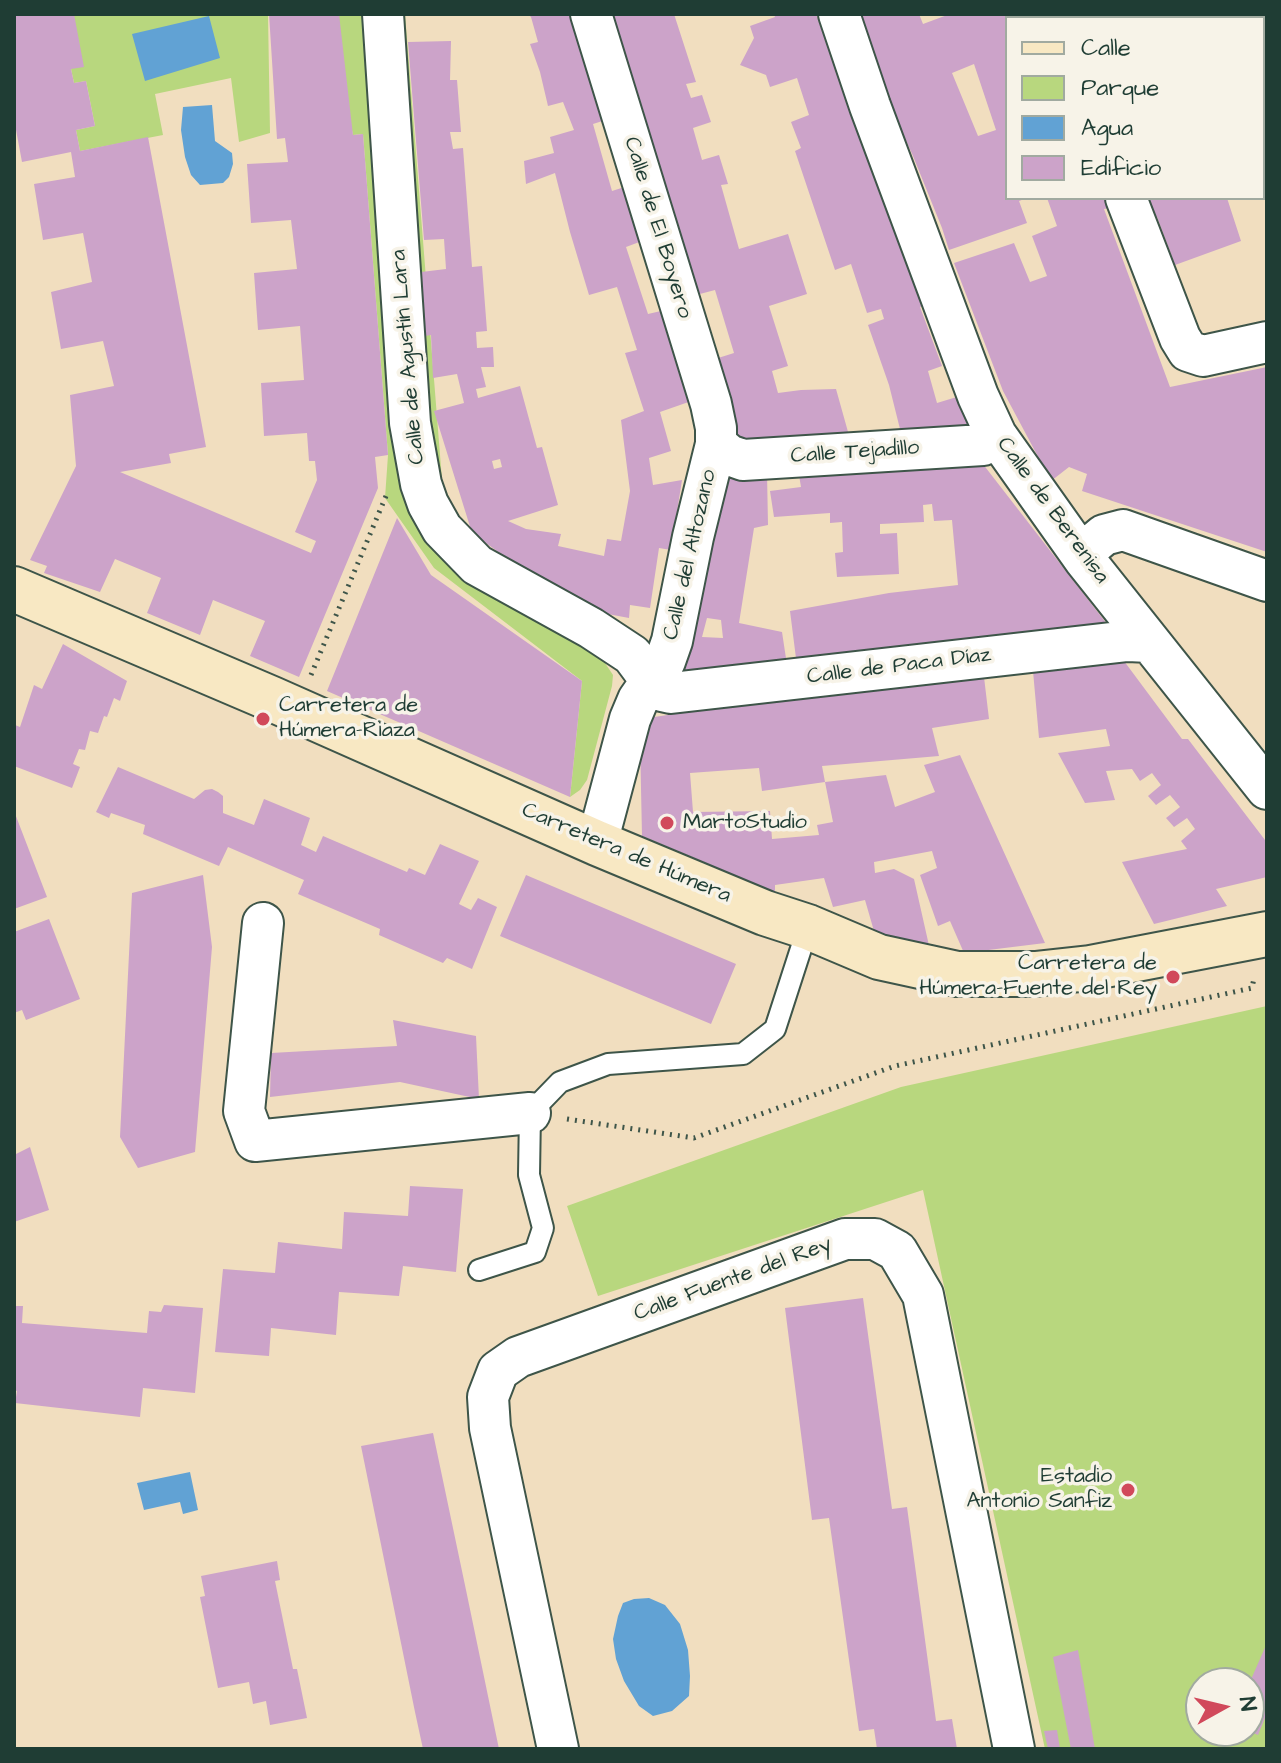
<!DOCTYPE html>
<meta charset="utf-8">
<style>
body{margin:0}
#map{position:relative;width:1281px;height:1763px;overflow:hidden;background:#f1debf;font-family:"Architects Daughter",sans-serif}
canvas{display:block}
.frame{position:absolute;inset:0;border:16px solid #1f3d34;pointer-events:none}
.legend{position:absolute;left:1005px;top:16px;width:260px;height:184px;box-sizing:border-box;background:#f7f3e8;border:2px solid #a1aaa0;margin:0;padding:10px 14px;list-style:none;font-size:24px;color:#1f3d34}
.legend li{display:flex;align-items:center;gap:16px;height:40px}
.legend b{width:40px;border:2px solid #a1aaa0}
.north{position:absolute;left:1185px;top:1667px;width:80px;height:80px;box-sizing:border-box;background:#f7f3e8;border:2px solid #a1aaa0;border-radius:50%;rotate:82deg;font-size:22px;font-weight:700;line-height:32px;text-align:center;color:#1f3d34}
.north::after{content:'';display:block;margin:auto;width:28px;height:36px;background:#d1495b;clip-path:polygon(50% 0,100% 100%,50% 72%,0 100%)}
</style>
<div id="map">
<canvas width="1281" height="1763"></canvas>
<div class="frame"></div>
<ul class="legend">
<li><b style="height:10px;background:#f8e8c3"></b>Calle</li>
<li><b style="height:22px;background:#b8d77e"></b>Parque</li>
<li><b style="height:22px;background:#61a2d4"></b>Agua</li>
<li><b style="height:22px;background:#cca3c9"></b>Edificio</li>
</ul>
<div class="north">N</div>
</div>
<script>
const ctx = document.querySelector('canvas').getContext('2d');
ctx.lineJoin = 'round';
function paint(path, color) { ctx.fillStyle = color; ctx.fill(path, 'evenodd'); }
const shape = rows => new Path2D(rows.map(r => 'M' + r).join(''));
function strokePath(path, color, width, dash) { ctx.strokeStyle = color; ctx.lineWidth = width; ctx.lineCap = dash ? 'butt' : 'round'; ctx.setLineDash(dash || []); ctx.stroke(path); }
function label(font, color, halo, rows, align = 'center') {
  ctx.font = font + ' "Architects Daughter",sans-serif'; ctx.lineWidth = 7; ctx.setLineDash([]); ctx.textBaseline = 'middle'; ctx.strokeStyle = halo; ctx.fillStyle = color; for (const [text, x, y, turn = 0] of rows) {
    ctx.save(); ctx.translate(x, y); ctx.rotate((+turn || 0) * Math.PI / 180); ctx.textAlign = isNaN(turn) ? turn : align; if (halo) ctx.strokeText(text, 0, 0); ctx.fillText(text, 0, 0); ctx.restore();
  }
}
const green = shape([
 [74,14,268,14,270,133,239,142,231,78,155,94,163,135,80,151,76,130,95,126,86,81,74,83,71,69],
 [328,14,405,14,442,480,458,528,579,640,605,663,613,675,612,686,587,780,580,790,570,797,582,681,434,568,385,498,388,455,363,134,353,135],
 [1267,1006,1267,1749,1045,1749,923,1190,598,1296,567,1206,901,1087],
 [1201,1683,1249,1683,1249,1731,1201,1731]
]);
const water = shape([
 [209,16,220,58,145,81,132,34],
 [212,105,215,141,232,153,233,164,229,177,223,183,200,185,191,175,185,157,181,130,183,107],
 [190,1472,198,1510,183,1514,180,1502,144,1510,137,1483],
 [649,1598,665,1605,680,1624,688,1650,690,1676,689,1696,672,1711,653,1716,639,1706,624,1681,616,1659,613,1639,618,1616,623,1603,634,1599]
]);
const building = shape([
 [14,14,74,14,84,67,71,69,74,83,86,81,95,126,76,130,80,151,148,137,206,447,169,454,171,463,120,472,311,553,316,541,295,532,317,480,315,461,309,461,307,433,264,436,261,383,304,380,300,326,258,330,254,273,297,269,291,220,251,223,247,164,288,162,285,138,277,139,269,14,339,14,353,135,363,134,388,455,375,457,378,488,299,677,250,656,265,621,213,600,200,635,147,613,161,578,115,559,100,592,44,573,47,566,30,560,76,466,70,395,114,386,103,341,61,349,51,292,92,282,83,233,43,240,34,184,75,177,71,152,22,162,14,119],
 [528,14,584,14,615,117,593,124,612,191,634,184,650,238,626,247,648,314,674,308,700,398,660,412,671,451,649,458,653,485,682,480,671,550,659,548,650,608,630,605,629,618,576,608,472,533,434,411,464,403,457,374,433,378,431,335,419,337,413,273,446,269,444,239,424,240,408,42,451,41,450,80,457,80,461,132,450,132,453,149,463,148,472,267,482,266,487,331,476,332,477,348,493,347,494,367,481,367,486,387,476,389,478,398,520,386,537,448,542,447,558,505,508,521,526,529,561,534,558,546,604,556,607,539,621,541,630,491,621,420,644,411,625,353,637,350,617,287,589,295,570,232,555,173,526,184,524,161,554,153,550,137,574,130,563,102,548,106,540,72,530,44,538,42,531,17],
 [500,459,502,467,494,469,492,461],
 [604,14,674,14,696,82,686,84,691,98,702,95,711,122,693,128,702,160,719,155,728,184,721,185,739,249,788,234,807,294,769,306,788,366,772,371,778,393,801,390,836,389,850,439,750,451,730,434,715,359,734,353,715,290,696,295,670,201,664,203,636,116,644,113,624,50,616,53],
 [774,14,816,14,834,64,840,62,931,303,920,307,942,366,928,371,937,403,960,396,972,431,902,437,889,385,868,325,884,319,881,309,867,313,851,264,835,270,795,151,801,148,791,122,809,115,797,78,770,87,766,75,740,65,754,38,750,26,775,17],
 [855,14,919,14,923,24,950,14,1027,14,1029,18,1007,18,1007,198,1027,198,1019,201,1027,223,949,250,942,228,913,156,887,99],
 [974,64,996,130,978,136,952,73],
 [1070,14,1267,14,1267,84,1263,80,1263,18,1072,18],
 [1267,107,1267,144,1263,145,1263,109],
 [1047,198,1106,198,1109,208,1104,209,1170,387,1267,367,1267,552,1082,491,1087,474,1069,467,1051,481,1003,391,954,263,1014,243,1030,282,1047,276,1032,236,1057,226],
 [1142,198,1202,198,1202,200,1209,198,1227,198,1241,241,1175,265,1157,217,1150,219],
 [979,459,1107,624,797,666,790,611,889,593,958,585,952,520,934,521,932,504,923,505,924,522,880,524,880,534,897,533,899,574,837,577,835,553,843,552,842,522,830,523,830,513,774,517,770,491,801,487,798,469],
 [767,473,768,525,754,528,739,623,782,632,787,665,684,679,682,654,729,476],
 [707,618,721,620,723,638,702,637],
 [397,518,431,575,582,681,570,797,327,691],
 [63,644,127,681,120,701,114,698,107,717,104,716,98,733,90,731,85,750,79,749,73,764,80,767,72,788,14,766,15,725,20,727,34,685,42,689],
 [1124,661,1182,739,1188,739,1265,840,1267,839,1267,877,1216,889,1227,906,1154,924,1122,862,1187,849,1181,841,1195,829,1187,818,1174,827,1166,818,1180,807,1170,795,1156,805,1148,796,1161,785,1152,773,1140,781,1132,769,1106,771,1115,800,1085,803,1058,753,1110,746,1106,729,1039,738,1033,671],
 [984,677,989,719,932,728,939,756,822,766,825,782,762,791,759,768,690,773,693,812,770,811,772,839,819,835,817,825,833,822,825,782,886,775,895,807,935,792,924,765,960,755,1045,943,964,953,950,921,938,926,920,875,937,868,932,851,874,862,875,873,894,869,914,879,930,950,876,938,865,900,833,907,824,878,775,885,775,895,711,865,642,836,640,740,654,717,750,703],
 [118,767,194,799,205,790,212,789,218,792,223,796,223,813,254,825,264,799,310,818,301,845,316,852,323,836,407,872,409,868,425,875,440,844,479,861,459,904,471,910,478,898,497,907,472,969,447,958,443,963,379,935,380,929,298,894,304,880,228,847,219,866,143,834,145,825,111,813,109,818,96,812],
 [14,811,47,897,14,909],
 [203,875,212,947,195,1152,138,1168,120,1137,132,893],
 [526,875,736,964,711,1024,500,936],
 [49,919,80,999,26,1020,22,1010,14,1013,14,932],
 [393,1020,476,1036,479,1099,400,1082,270,1097,271,1053,397,1046],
 [30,1147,49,1210,14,1222,14,1155],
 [410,1186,463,1189,456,1272,403,1266,399,1296,339,1292,336,1335,271,1328,269,1356,215,1352,223,1269,275,1273,278,1242,342,1249,344,1212,408,1216],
 [863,1298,892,1509,907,1507,936,1721,952,1719,957,1749,877,1749,874,1729,859,1731,829,1518,812,1520,785,1308],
 [164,1305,203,1308,195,1393,143,1388,140,1417,15,1403,17,1391,14,1390,14,1306,23,1306,22,1323,147,1333,149,1311,161,1312],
 [433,1433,466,1590,499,1749,423,1749,415,1712,361,1446],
 [277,1561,280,1580,275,1581,293,1669,297,1669,307,1718,270,1725,266,1701,253,1704,249,1682,218,1688,200,1597,205,1596,201,1576],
 [1267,1643,1267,1713,1258,1735,1249,1731,1249,1684],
 [1078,1650,1095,1749,1071,1749,1053,1657],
 [1057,1730,1060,1749,1048,1749,1044,1731]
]);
const path = shape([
 [311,675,386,496],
 [567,1119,694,1138,895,1066,1252,988,1254,978]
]);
const lane = shape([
 [479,1270,535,1252,543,1228,529,1175,530,1113,560,1082,608,1064,743,1054,775,1029,808,927]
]);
const street = shape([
 [383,14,410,423,421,484,428,504,442,529,477,565,591,628,632,655,652,682,662,691,671,693,1128,641,1149,642],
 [591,14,711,404,716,428,716,444,693,537,672,641,665,661,638,700,630,719,597,843],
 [839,14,870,106,978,396,996,435,1084,559,1267,789],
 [1056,14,1058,18],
 [1126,198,1180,338,1188,351,1203,356,1267,342],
 [716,444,729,455,743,460,983,445,992,440,996,435],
 [1084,559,1092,545,1104,535,1123,530,1267,581],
 [263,923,244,1111,255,1141,530,1113],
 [558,1749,490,1428,488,1397,498,1371,518,1357,845,1239,875,1239,897,1251,923,1295,1014,1749]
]);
const secondary = shape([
 [14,589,272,699,597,843,765,913,808,927,879,957,957,974,1035,974,1090,968,1267,934]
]);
const markers = [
 [263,719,8,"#d1495b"],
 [667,823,8,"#d1495b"],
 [1173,977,8,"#d1495b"],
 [1128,1490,8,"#d1495b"]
];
const streetNames = [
 ["Calle de El Boyero",657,228,73],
 ["Calle de Agustín Lara",409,357,-95],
 ["Calle Tejadillo",855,453,-4],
 ["Calle de Berenisa",1052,511,54],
 ["Calle del Altozano",691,555,-77],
 ["Calle de Paca Díaz",899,667,-7],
 ["Carretera de Húmera",626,854,23],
 ["Calle Fuente del Rey",733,1280,-20]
];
const poiNames = [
 ["Carretera de",279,706],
 ["Húmera-Riaza",279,731],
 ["MartoStudio",683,823],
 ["Carretera de",1157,964,"right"],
 ["Húmera-Fuente del Rey",1157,989,"right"],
 ["Estadio",1112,1477,"right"],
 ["Antonio Sanfiz",1112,1502,"right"]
];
paint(green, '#b8d77e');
paint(water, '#61a2d4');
paint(building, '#cca3c9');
strokePath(lane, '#3e5549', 24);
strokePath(street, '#3e5549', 44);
strokePath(secondary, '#3e5549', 48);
strokePath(path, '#3e5549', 5, [2, 6]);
strokePath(lane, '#fff', 20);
strokePath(street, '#fff', 40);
strokePath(secondary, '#f8e8c3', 44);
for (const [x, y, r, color] of markers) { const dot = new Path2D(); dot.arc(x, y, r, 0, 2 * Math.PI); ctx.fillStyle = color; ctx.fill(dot); strokePath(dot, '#f7f3e8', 3); }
label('22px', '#1f3d34', '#f7f3e8', streetNames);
label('22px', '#1f3d34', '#f7f3e8', poiNames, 'left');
</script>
